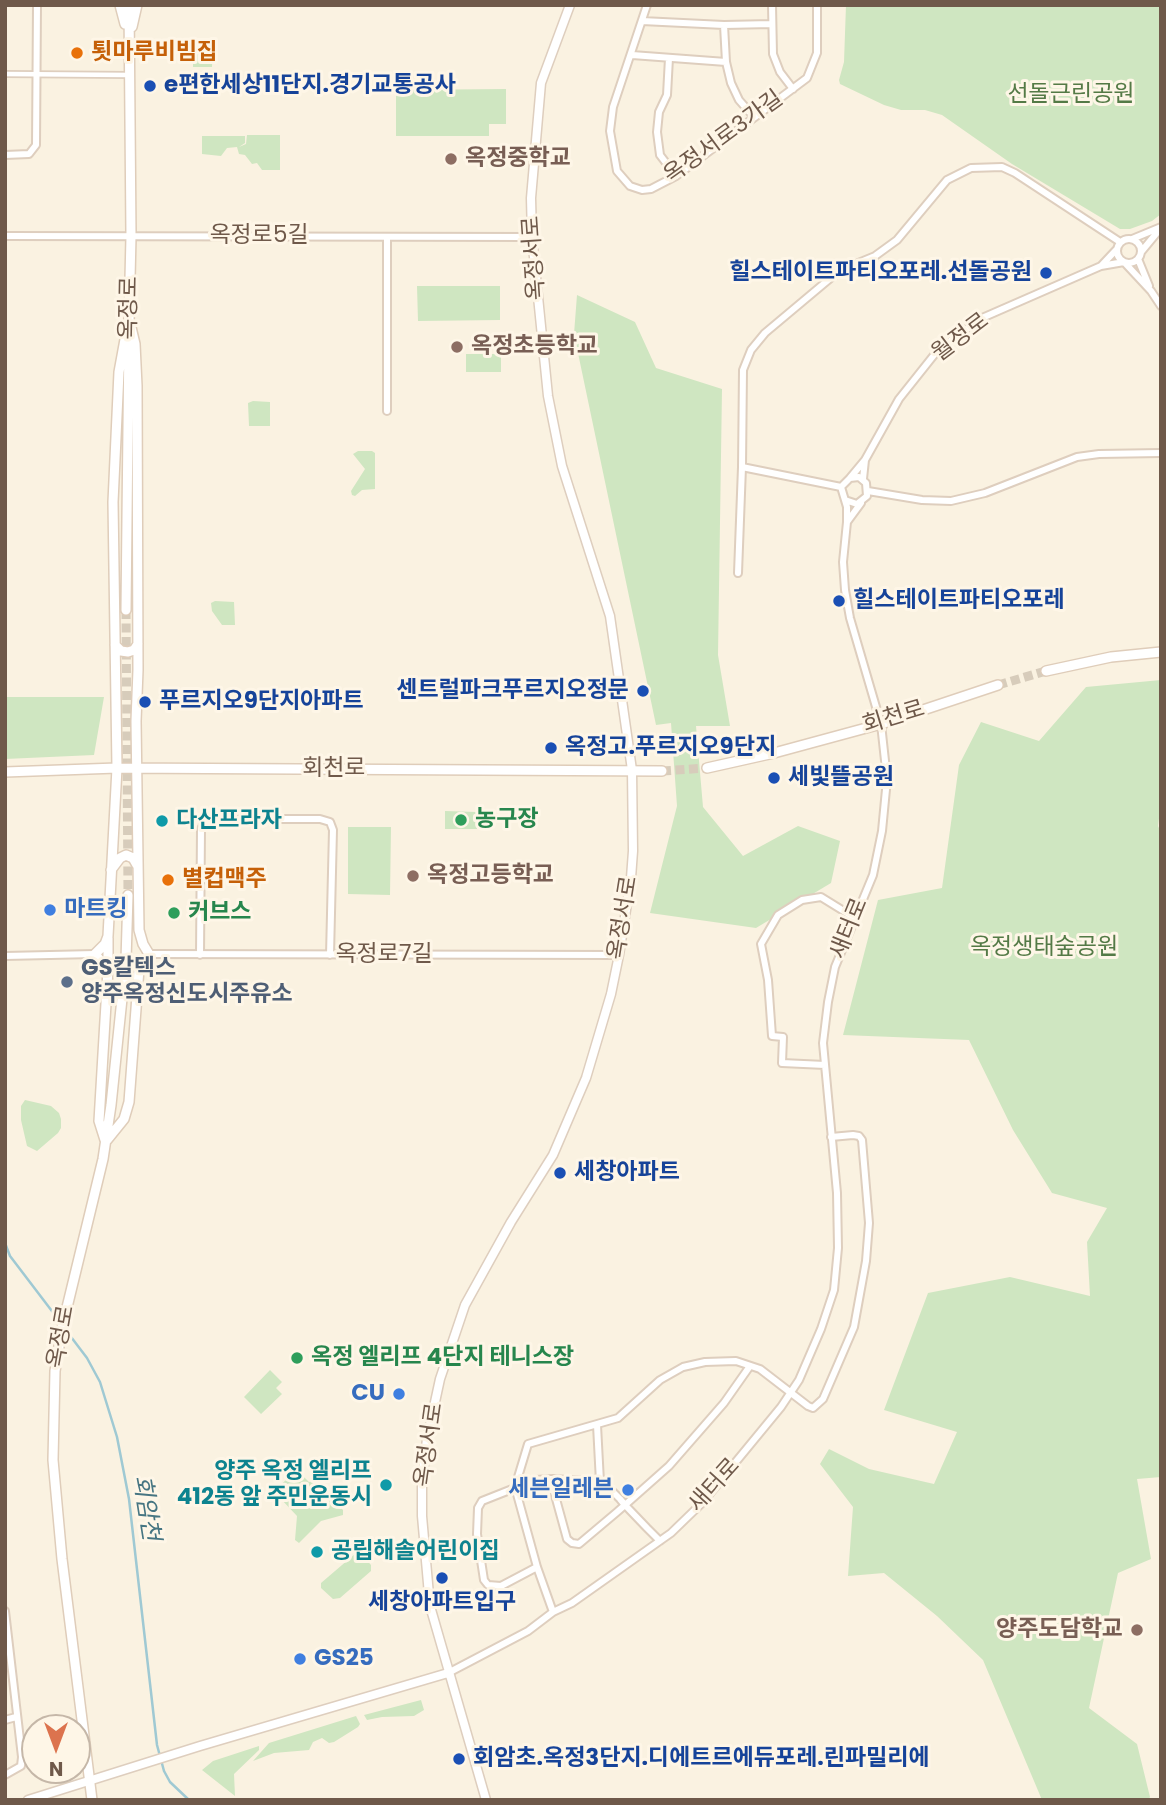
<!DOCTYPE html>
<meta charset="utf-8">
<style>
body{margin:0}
#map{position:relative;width:1166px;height:1805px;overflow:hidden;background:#faf2e1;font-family:Poppins,sans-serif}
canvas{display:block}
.frame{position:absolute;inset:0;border:7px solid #6f594a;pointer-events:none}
.north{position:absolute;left:21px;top:1714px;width:70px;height:70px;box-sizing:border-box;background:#fef6e7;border:2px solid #c5b7a8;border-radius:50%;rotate:180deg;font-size:19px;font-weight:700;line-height:28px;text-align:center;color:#6f594a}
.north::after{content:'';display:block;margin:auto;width:24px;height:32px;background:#dc734e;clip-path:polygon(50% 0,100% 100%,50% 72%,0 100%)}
</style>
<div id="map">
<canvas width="1166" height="1805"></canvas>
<div class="frame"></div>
<div class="north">N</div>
</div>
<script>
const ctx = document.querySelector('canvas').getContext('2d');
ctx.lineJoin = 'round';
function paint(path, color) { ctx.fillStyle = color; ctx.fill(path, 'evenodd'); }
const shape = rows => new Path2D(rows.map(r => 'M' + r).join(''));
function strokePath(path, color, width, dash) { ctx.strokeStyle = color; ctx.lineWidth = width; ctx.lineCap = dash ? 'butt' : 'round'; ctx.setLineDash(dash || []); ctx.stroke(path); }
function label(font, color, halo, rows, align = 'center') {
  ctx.font = font + ' Poppins,"Noto Sans KR",sans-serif'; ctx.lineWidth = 6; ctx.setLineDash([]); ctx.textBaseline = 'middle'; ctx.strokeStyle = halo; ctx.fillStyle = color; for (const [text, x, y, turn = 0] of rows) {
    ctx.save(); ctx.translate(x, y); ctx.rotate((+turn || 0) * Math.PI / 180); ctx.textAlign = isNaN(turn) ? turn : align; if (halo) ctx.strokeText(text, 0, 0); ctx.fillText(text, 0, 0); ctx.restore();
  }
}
const green = shape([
 [846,5,1161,5,1161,214,1152,221,1130,229,1120,229,1012,164,942,115,925,110,901,110,884,105,840,84,839,80,844,62],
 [193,39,213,39,212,67,193,67],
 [506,89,506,124,489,124,489,136,396,136,396,90],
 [247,135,280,135,280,170,262,170,257,163,252,164,245,155,239,154,237,147,227,148,221,156,202,154,202,136,245,136,245,143,239,147,246,144],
 [417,286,500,286,500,320,418,321],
 [577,295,635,322,656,368,722,389,718,655,730,726,696,726,703,807,743,856,798,826,840,841,831,883,756,928,650,913,677,806,671,723,656,725,574,334],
 [466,354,501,354,501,372,466,372],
 [253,401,270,402,270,426,249,426,248,403],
 [358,451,372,451,375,453,375,489,362,490,355,496,352,495,351,491,365,469,353,454],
 [215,601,234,602,235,625,222,625,212,611,211,603],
 [1161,680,1161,803,1158,826,1161,832,1161,1477,1137,1479,1151,1559,1118,1573,1089,1708,1137,1744,1150,1797,1148,1800,1042,1800,983,1660,937,1616,884,1573,848,1576,853,1507,820,1464,829,1449,869,1469,934,1484,957,1432,884,1410,928,1293,1010,1277,1090,1296,1087,1242,1107,1208,1052,1193,1013,1130,969,1040,843,1035,878,900,942,888,959,765,981,722,1039,741,1086,687],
 [5,697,104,697,94,755,5,759],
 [445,811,477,812,477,829,445,829],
 [348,827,391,827,390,895,348,894],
 [25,1100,51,1106,59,1113,61,1119,61,1128,58,1133,37,1151,27,1146,21,1120,21,1106],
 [270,1370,282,1382,276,1388,282,1394,261,1414,244,1397],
 [296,1477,304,1477,309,1482,314,1481,343,1510,343,1515,321,1521,299,1543,295,1540,297,1516,280,1498,277,1488,286,1480],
 [356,1553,361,1554,371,1565,371,1571,340,1598,333,1599,321,1588,321,1583],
 [421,1700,424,1710,414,1716,382,1717,367,1720,364,1715],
 [356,1716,360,1724,358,1727,334,1742,329,1743,322,1738,313,1742,309,1750,274,1753,253,1761,269,1743],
 [259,1746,259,1750,234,1774,235,1796,202,1770,213,1761]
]);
const stream = shape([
 [5,1243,10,1256,61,1323],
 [65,1329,87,1358,100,1382,117,1437,129,1499,157,1745,164,1771,170,1782,189,1800]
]);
const secondaryTunnel = shape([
 [126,610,128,895],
 [998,685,1046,671],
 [662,771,707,768]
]);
const pedestrian = shape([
 [5,74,129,75]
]);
const minor = shape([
 [647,5,613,107,610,131,617,171,630,186,642,190,651,189,676,176,807,78,817,53,817,5],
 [772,5,773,54,780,72,793,89],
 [642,21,724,25,772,24],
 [724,25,726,62,731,83,739,100,754,117],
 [632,55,726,62],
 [669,58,667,95,659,112,657,132,660,155,676,176],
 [5,155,29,154,36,145,37,5],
 [5,236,532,237],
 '1117 251a12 12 0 1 1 24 0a12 12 0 1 1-24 0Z',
 [1132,239,1161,227],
 [1117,249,1101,266,1124,262,1151,291,1161,306],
 [1141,252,1160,229],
 [1138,259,1149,286],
 [387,411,387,237],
 [865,460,899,399,938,350,982,318,1101,266],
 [742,467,841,487],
 [850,478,865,460,863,479],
 [868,491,922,500,951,501,985,493,1077,457,1099,454,1161,453],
 [845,500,857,504,867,496,866,483,859,477,850,478,841,487,847,507,847,522,861,503],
 [738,573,742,467,743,370,751,350,765,333,833,276,846,268,875,256,897,240,947,180,971,168,1002,167,1015,173,1120,242],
 [149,954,619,955],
 [200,955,201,829,205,822,212,819,320,819,330,822,333,830,330,955],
 [5,956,95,954],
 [825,1065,782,1063,783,1037,772,1036,768,980,761,944,778,915,802,900,821,897,855,918],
 [597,1425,600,1482],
 [660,1541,647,1528,625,1505,620,1499,606,1485,600,1482,553,1479,553,1488,567,1539,572,1543,579,1544,617,1512,625,1505,669,1466,724,1403,750,1366],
 [537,1567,501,1586,488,1585,484,1580,477,1534,478,1508,482,1501,535,1480,553,1479],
 [5,1611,22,1757,21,1766,5,1775],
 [553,1612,537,1567,515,1487,528,1444,618,1418,660,1380,683,1367,705,1362,736,1361,760,1369,808,1406,813,1408,823,1399,854,1327,866,1261,869,1223,862,1140,859,1136,853,1135,831,1137],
 [448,1673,528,1631,553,1612,572,1603,671,1533,702,1503,781,1407,799,1380,821,1329,834,1290,838,1248,837,1193,823,1043,828,1002,835,967,873,875,882,831,887,779,881,724,850,618,845,590,843,562,847,522],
 [5,1720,16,1717]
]);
const tertiary = shape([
 [28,1800,200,1746,448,1673],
 [486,1800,430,1606,422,1516,422,1480,427,1439,440,1379,465,1305,511,1222,553,1155,586,1078,611,994,619,955,631,878,633,851,632,770,610,616,562,466,548,396,532,237,531,198,541,83,570,5]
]);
const secondary = shape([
 [120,5,125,24],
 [129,5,131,236,129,322],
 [132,27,137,5],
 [126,610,129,336],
 [115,645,121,651,128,652,134,650,138,644],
 [1046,671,1111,657,1161,652],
 [707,768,774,753,881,724,998,685],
 [5,772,117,768,662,771],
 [111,870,120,858,126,855,133,858,137,865],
 [108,969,108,938],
 [105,1140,99,1121,108,970,95,954,105,944,108,936,117,768,113,502,119,372,128,323],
 [107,1140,124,1119,129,1102,139,969,149,954,143,944,139,930,136,721,138,670,137,386,135,344,129,319],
 [92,1800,62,1559,53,1460,55,1371,62,1328,103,1159,111,1105,126,960,128,895]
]);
const markers = [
 [77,53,7,"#e8710a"],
 [150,86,7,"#1a4fb4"],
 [451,159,7,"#8d6e63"],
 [1046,273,7,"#1a4fb4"],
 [457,347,7,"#8d6e63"],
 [839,601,7,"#1a4fb4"],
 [643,691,7,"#1a4fb4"],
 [145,702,7,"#1a4fb4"],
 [551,748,7,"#1a4fb4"],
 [774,778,7,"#1a4fb4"],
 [461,820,7,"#2e9e5b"],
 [162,821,7,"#0f9aa8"],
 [413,876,7,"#8d6e63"],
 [168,880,7,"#e8710a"],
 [50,910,7,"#3f7fe0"],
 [174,913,7,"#2e9e5b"],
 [67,982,7,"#5c6f8a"],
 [560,1173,7,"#1a4fb4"],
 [297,1358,7,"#2e9e5b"],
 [399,1394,7,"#3f7fe0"],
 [386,1485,7,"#0f9aa8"],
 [628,1490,7,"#3f7fe0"],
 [317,1552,7,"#0f9aa8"],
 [442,1578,7,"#1a4fb4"],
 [1137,1630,7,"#8d6e63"],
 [300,1659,7,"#3f7fe0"],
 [459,1759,7,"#1a4fb4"]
];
const foodNames = [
 ["툇마루비빔집",91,53],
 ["별컵맥주",182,880]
];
const transitNames = [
 ["e편한세상11단지.경기교통공사",164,86],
 ["힐스테이트파티오포레.선돌공원",1032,273,"right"],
 ["힐스테이트파티오포레",853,601],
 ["센트럴파크푸르지오정문",629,691,"right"],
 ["푸르지오9단지아파트",159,702],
 ["옥정고.푸르지오9단지",565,748],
 ["세빛뜰공원",788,778],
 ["세창아파트",574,1173],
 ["세창아파트입구",442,1603,"center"],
 ["회암초.옥정3단지.디에트르에듀포레.린파밀리에",473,1759]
];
const parkNames = [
 ["선돌근린공원",1071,95],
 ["옥정생태숲공원",1044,948]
];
const streetNames = [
 ["옥정서로3가길",724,138,-36],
 ["옥정로5길",259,236],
 ["옥정서로",535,258,-94],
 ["옥정로",130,308,-89],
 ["월정로",961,338,-37],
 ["회천로",894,718,-17],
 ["회천로",334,769],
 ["옥정서로",624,918,-81],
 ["새터로",850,929,-68],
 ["옥정로7길",384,955],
 ["옥정로",62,1337,-80],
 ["옥정서로",430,1445,-82],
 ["새터로",715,1486,-48]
];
const educationNames = [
 ["옥정중학교",465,159],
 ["옥정초등학교",471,347],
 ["옥정고등학교",427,876],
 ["양주도담학교",1123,1630,"right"]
];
const leisureNames = [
 ["농구장",475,820],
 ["커브스",188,913],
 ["옥정 엘리프 4단지 테니스장",311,1358]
];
const cultureNames = [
 ["다산프라자",176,821],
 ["양주 옥정 엘리프",372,1472,"right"],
 ["412동 앞 주민운동시",372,1498,"right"],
 ["공립해솔어린이집",331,1552]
];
const shopNames = [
 ["마트킹",64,910],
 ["CU",385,1394,"right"],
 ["세븐일레븐",614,1490,"right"],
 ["GS25",314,1659]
];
const serviceNames = [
 ["GS칼텍스",81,969],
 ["양주옥정신도시주유소",81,995]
];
const waterNames = [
 ["회암천",145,1508,81]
];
paint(green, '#cfe6c1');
strokePath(stream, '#9fc9d3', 2.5);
strokePath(secondaryTunnel, '#d7ccbb', 9, [9, 4.5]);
strokePath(pedestrian, '#decebe', 8);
strokePath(minor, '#decebe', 10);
strokePath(tertiary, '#decebe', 11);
strokePath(secondary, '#dfcdba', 12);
strokePath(pedestrian, '#fff', 4.5);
strokePath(minor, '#fff', 6);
strokePath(tertiary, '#fff', 8);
strokePath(secondary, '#fff', 9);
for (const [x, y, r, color] of markers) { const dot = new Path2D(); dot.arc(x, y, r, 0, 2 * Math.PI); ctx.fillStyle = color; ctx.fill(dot); strokePath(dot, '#fef6e7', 2.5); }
label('bold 23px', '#c56008', '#fef6e7', foodNames, 'left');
label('bold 23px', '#164399', '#fef6e7', transitNames, 'left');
label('23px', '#547a46', '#fef6e7', parkNames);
label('23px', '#6f594a', '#fef6e7', streetNames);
label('bold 23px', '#785e54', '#fef6e7', educationNames, 'left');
label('bold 23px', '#27864d', '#fef6e7', leisureNames, 'left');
label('bold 23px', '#0d838f', '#fef6e7', cultureNames, 'left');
label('bold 23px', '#366cbe', '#fef6e7', shopNames, 'left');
label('bold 23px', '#4e5e75', '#fef6e7', serviceNames, 'left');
label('italic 24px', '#467582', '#fef6e7', waterNames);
</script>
